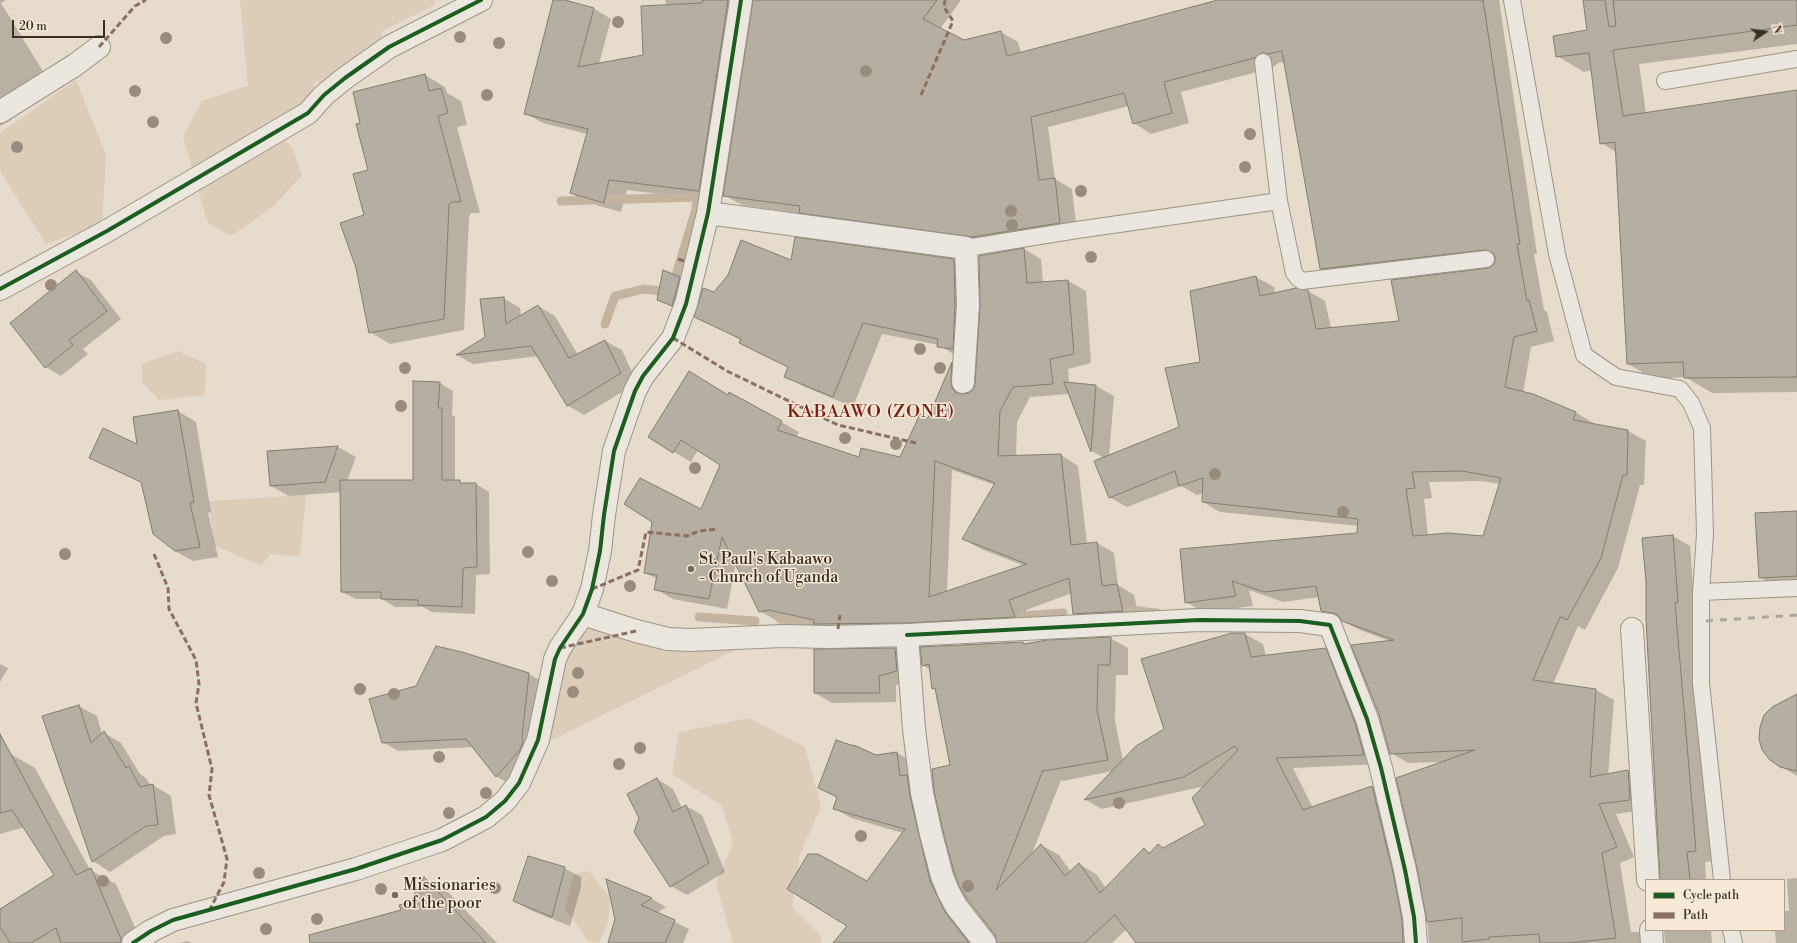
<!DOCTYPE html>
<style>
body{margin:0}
#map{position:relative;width:1797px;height:943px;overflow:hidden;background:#e6dccc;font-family:"Libre Bodoni",serif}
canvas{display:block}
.legend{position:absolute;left:1645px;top:879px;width:140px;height:52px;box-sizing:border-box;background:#f6ead7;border:1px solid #aa9f8f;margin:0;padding:5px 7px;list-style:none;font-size:12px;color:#382e22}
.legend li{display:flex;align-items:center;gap:8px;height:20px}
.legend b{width:20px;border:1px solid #aa9f8f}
.north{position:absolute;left:1745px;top:12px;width:40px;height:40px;-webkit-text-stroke:3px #f6ead7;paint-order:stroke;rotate:77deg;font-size:11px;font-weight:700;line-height:16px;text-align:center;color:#382e22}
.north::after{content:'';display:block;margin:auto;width:14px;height:18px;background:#382e22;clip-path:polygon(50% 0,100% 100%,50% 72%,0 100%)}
.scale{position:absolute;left:12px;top:20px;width:93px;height:18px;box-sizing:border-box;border:2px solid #382e22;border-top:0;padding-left:5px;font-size:12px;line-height:14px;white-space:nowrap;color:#382e22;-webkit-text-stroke:3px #f6ead7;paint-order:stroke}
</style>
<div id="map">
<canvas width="1797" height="943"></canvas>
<ul class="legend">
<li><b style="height:5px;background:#1b5e20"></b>Cycle path</li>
<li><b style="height:5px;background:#8d6e63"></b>Path</li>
</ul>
<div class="north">N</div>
<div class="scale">20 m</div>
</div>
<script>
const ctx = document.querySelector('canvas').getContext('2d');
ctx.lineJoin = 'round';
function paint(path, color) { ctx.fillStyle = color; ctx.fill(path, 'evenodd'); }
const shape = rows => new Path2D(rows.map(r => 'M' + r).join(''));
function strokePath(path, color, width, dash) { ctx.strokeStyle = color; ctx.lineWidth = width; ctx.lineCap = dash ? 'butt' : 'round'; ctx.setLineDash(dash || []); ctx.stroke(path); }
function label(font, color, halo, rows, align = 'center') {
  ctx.font = font + ' "Libre Bodoni",serif'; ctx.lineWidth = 3; ctx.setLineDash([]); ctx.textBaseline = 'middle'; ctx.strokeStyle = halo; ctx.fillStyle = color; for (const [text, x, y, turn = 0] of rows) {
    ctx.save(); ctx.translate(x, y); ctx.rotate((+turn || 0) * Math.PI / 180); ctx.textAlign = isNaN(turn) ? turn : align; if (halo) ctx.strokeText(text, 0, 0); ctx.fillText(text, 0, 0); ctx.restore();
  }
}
const green = shape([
 [240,0,435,0,435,5,382,31,377,64,341,93,316,81,306,106,272,122,293,150,302,176,270,209,231,236,208,223,183,136,202,101,248,86],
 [76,80,106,155,102,224,46,244,0,171,0,133],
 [178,351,206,364,205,395,159,400,142,383,142,364],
 [306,495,300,556,271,554,261,566,214,545,209,501],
 [592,619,663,651,743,646,544,744,562,659],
 [749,718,805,747,821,807,800,854,792,907,820,935,822,943,733,943,716,883,733,843,722,806,672,774,679,732],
 [589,871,610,898,608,924,599,943,588,941,565,909,574,874]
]);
const shadow = shape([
 [0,0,6,0,1,3,44,73,11,120,0,126],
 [554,0,561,0,593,8,611,19,599,64,644,56,667,6,665,0,752,0,716,201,627,190,621,212,589,203,571,193,587,134,543,123,525,113],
 [754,0,961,0,940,29,964,41,1001,32,1018,42,1021,53,1222,0,1499,0,1537,254,1534,254,1544,310,1547,312,1554,341,1531,347,1523,393,1575,412,1593,423,1592,424,1628,431,1646,441,1644,485,1640,485,1618,568,1585,630,1578,626,1553,684,1596,690,1614,700,1608,775,1628,772,1646,782,1648,809,1616,814,1634,857,1620,863,1631,932,1638,932,1656,943,1429,943,1427,915,1444,762,1408,763,1391,753,1390,641,1360,630,1322,611,1319,597,1283,602,1249,590,1253,606,1204,612,1186,602,1181,550,1358,533,1359,526,1220,512,1203,502,1203,493,1197,495,1181,486,1127,507,1109,497,1104,458,1092,451,1069,394,1030,397,1017,422,1016,457,1061,455,1078,466,1087,544,1097,543,1114,553,1118,585,1134,595,1140,621,1092,623,1074,613,1072,593,1026,610,1031,627,820,627,787,620,777,621,760,611,736,563,727,609,673,599,655,589,657,579,645,573,702,510,721,465,698,450,691,462,649,437,728,396,730,394,799,432,796,437,860,458,901,458,929,419,952,364,969,373,968,395,974,390,1024,249,1041,259,1043,283,1068,281,1086,291,1091,363,1068,369,1069,383,1096,386,1114,396,1109,456,1180,428,1201,362,1256,277,1274,287,1275,294,1308,291,1325,301,1331,328,1401,321,1493,267,1496,263,1496,260,1338,279,1321,269,1285,64,1280,62,1272,68,1181,92,1189,123,1151,134,1134,123,1129,106,1048,127,1055,179,1072,189,1077,233,991,247,818,222,803,214,742,205,724,195],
 [952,470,995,485,963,539,981,549,1025,566,947,592],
 [1481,481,1500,484,1484,537,1428,536,1424,499,1432,498,1429,482],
 [1584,0,1797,0,1797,44,1639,64,1646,113,1797,91,1797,392,1712,393,1685,377,1654,379,1628,364,1616,152,1601,143,1592,70,1584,72,1557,56,1588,31],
 [1611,45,1613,45,1616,69,1614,69],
 [425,75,445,87,447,93,461,101,467,125,457,127,480,213,471,213,469,217,464,330,390,344,370,332,365,216,369,171,362,123],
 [954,260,973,271,958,357,939,345,882,334,853,407,805,387,785,376,789,368,760,354,740,343,741,340,696,317,714,294,792,261],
 [76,272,91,280,121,319,83,349,88,354,61,376,46,367,11,323],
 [679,278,688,283,681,311,658,299],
 [503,298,520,308,521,316,538,306,555,316,578,355,605,341,622,350,637,383,584,415,567,405,539,356,473,364,457,355,486,338],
 [440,383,453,391,452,415,455,417,455,481,464,484,476,484,489,492,490,574,476,575,475,614,432,612,423,607,395,607,382,599,356,599,342,592,342,492,289,496,271,486,268,452,338,447,356,457,347,481,414,481],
 [178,411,196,422,211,512,208,513,218,557,193,561,175,551,142,483,90,457,138,445],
 [1797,512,1797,592,1786,593,1760,577],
 [1673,536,1690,546,1695,612,1692,612,1713,861,1705,862,1706,880,1661,880],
 [1245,634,1263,644,1266,656,1325,649,1343,659,1381,764,1293,768,1313,808,1372,787,1390,797,1420,943,1137,943,1127,929,1112,943,998,943,951,765,936,690,933,688,930,670,923,665,1023,643,1026,644,1110,638,1128,648,1128,675,1116,675,1115,721,1123,761,1165,729],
 [1113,771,1086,800,1102,809,1205,786,1207,826,1164,849,1158,845,1151,853,1144,849,1106,888,1096,874,1079,864,1071,872,1059,855,1041,845,1031,856,1061,780,1063,781],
 [895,649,912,659,914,681,896,685,896,702,832,703,815,693,815,650],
 [462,653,529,674,545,683,537,747,511,785,496,776,474,747,398,751,383,742,417,687],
 [0,664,8,668,0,682],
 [1797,701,1797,776,1780,766],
 [79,706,97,716,102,734,104,733,121,743,140,774,146,778,151,786,153,785,171,796,176,834,164,836,110,872,93,861],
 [0,751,9,753,35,768,90,870,116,884,142,943,0,943,0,910,56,875,25,827,0,834],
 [897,753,915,763,927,806,978,943,834,943,848,926,868,883,903,833,851,818,834,808,838,798,820,788,876,756],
 [657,779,673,789,682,808,686,806,702,815,725,872,687,895,671,886],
 [562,867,581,877,581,887,570,926,532,911,514,901],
 [424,878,449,893,497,943,337,943,402,911,411,903],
 [1797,878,1797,943,1776,943,1775,930,1784,930,1784,911,1789,911,1787,879],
 [607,880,652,899,666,907,657,913,689,929,683,943,609,943,616,919],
 [1664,930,1711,930,1712,943,1665,943],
 [187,941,191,943,180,943]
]);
const stream = shape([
 [717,90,721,41],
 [704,155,714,109],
 [561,201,698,197],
 [605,324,615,296,644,289,660,291,674,282,696,209,700,179],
 [1127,610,1157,613],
 [1022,616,1063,613],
 [699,617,755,621],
 [780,619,807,622]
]);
const building = shape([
 [553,0,565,0,594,8,578,67,643,55,641,6,702,3,703,0,728,0,699,191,609,180,604,203,570,193,588,129,524,114,553,0],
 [753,0,937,0,923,19,964,40,1001,31,1007,56,1218,0,1483,0,1520,244,1517,244,1527,301,1529,300,1537,331,1514,337,1505,387,1533,394,1576,412,1573,420,1628,430,1627,475,1623,475,1601,558,1567,620,1560,617,1533,680,1596,689,1590,777,1628,770,1630,800,1599,804,1617,847,1602,853,1616,938,1570,943,1540,943,1539,934,1489,937,1489,939,1462,942,1462,918,1427,922,1417,868,1396,778,1475,750,1390,754,1379,714,1351,645,1394,640,1342,621,1338,615,1332,613,1321,611,1316,586,1264,592,1232,581,1236,596,1185,603,1180,549,1357,533,1358,519,1202,502,1203,478,1179,486,1175,471,1109,498,1094,461,1179,427,1165,368,1200,362,1190,291,1256,276,1260,296,1296,288,1308,290,1316,329,1399,321,1391,280,1488,268,1492,266,1495,262,1495,257,1493,253,1485,250,1320,269,1282,51,1268,54,1262,53,1254,58,1164,82,1172,113,1133,124,1124,93,1031,117,1039,180,1055,178,1060,223,972,237,799,213,800,206,723,196,753,0],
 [1462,471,1501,478,1483,536,1448,533,1413,536,1406,489,1415,488,1412,472,1462,471],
 [1583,0,1605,0,1609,27,1616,26,1613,0,1797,0,1797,25,1613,50,1623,116,1797,90,1797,377,1684,378,1683,362,1627,364,1615,142,1600,144,1589,53,1556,57,1553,36,1587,30,1583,0],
 [425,74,429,91,441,88,448,113,438,116,461,202,451,202,449,205,444,319,369,333,356,268,340,223,364,215,353,174,368,170,356,124,360,123,353,92,425,74],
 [795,237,954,259,955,305,953,349,937,347,938,339,863,323,833,397,784,377,788,367,739,343,741,339,694,317,703,288,714,292,728,275,741,240,791,260,795,237],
 [1024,248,1027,283,1068,280,1074,354,1050,359,1053,384,1013,387,1000,411,998,456,1061,454,1071,545,1097,542,1102,586,1117,584,1123,611,1073,614,1069,578,1009,600,1015,617,907,623,814,624,814,620,769,610,759,612,722,537,709,599,654,590,657,575,644,573,652,522,624,504,640,478,701,509,720,465,681,440,673,453,648,437,689,371,728,395,729,392,782,421,777,430,859,457,861,448,900,457,920,414,928,418,952,362,951,381,952,388,956,393,963,394,969,393,974,389,975,383,980,306,979,256,1024,248],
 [935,461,995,483,962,539,1027,564,929,597,935,461],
 [76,270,107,311,69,340,73,345,45,368,10,323,76,270],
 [663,270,680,277,672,306,657,300,663,270],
 [504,297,506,324,538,305,569,358,605,340,621,373,567,406,531,346,456,355,485,337,480,299,504,297],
 [413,381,440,382,438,408,442,408,442,480,460,480,460,483,476,483,477,567,463,568,462,607,418,605,418,600,381,599,381,592,341,592,340,480,413,480,413,381],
 [1064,382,1096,385,1091,452,1064,382],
 [178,410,194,502,190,503,200,547,175,551,153,534,141,482,89,458,103,428,137,444,133,417,178,410],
 [338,446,325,482,270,486,267,451,338,446],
 [1797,511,1797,576,1759,578,1755,513,1797,511],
 [1673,535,1678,602,1675,603,1696,851,1687,852,1690,880,1660,880,1646,619,1646,581,1642,538,1673,535],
 [1232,633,1245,633,1251,657,1326,648,1355,723,1364,755,1276,758,1303,810,1372,786,1393,873,1402,919,1403,943,1136,943,1115,915,1084,943,997,943,995,935,967,899,959,886,954,872,943,831,934,791,932,769,950,765,935,688,932,689,929,664,922,666,920,647,1023,642,1024,644,1047,640,1111,637,1110,665,1098,665,1097,710,1108,760,1044,771,1043,770,996,890,1041,844,1065,876,1079,863,1100,893,1144,848,1149,854,1158,844,1163,848,1205,825,1192,798,1238,750,1235,746,1184,777,1084,800,1136,746,1164,729,1141,659,1232,633],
 [436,646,462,652,529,673,522,737,523,742,520,750,496,777,466,739,382,743,369,699,416,686,436,646],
 [895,648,897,671,879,676,880,693,814,693,814,649,895,648],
 [1797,694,1797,771,1780,767,1770,760,1762,750,1759,739,1760,727,1764,715,1772,707,1797,694],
 [79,705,91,743,104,731,126,768,129,766,140,787,153,784,158,825,146,826,92,862,42,716,79,705],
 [0,734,76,875,91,868,121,939,121,943,61,943,56,928,31,943,10,943,0,927,0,909,54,875,12,810,0,813,0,734],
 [836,740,854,746,854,745,876,755,897,752,900,776,907,775,910,796,930,881,945,912,969,943,833,943,847,926,787,889,808,854,818,854,867,881,905,829,833,809,837,797,818,788,836,740],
 [657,778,673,812,686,805,709,863,670,887,634,832,639,818,627,794,657,778],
 [528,856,565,867,552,917,513,901,528,856],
 [424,877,486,943,310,943,309,935,401,910,399,905,410,902,424,877],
 [606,879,652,898,641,905,675,920,665,943,608,943,615,919,606,879]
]);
const service = shape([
 [1512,0,1557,254,1584,355,1616,377,1680,389,1691,403,1702,428,1705,534,1701,592,1701,683,1722,880],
 [1263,62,1279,201,1294,273,1298,278,1302,281,1486,259],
 [1665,81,1797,59],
 [966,248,1077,230,1279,201],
 [1701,592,1797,588],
 [1731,930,1734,943]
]);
const minor = shape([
 [0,112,75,65,99,47],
 [708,213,966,248,968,305,963,382],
 [0,289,107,231,308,113,324,95,345,78,389,47,481,0],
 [583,614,636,631,668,639,690,640,783,636,830,637,907,635,914,729,922,793,931,834,942,876,948,891,956,906,985,943],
 [1632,629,1648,880],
 [907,635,1199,620,1300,621,1330,625,1367,719,1381,768,1405,870,1414,917,1416,943],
 [1651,930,1652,943],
 [133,943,151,931,173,920,356,869,442,840,486,817,505,801,519,783,538,740,555,659,560,648,583,614,592,589,600,551,604,515,614,451,635,391,643,376,673,338,686,304,708,213,741,0]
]);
const rail = shape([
 [1706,621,1797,615]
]);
const quiet = shape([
 [99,47,135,6,146,0],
 [921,95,953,21,944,7,945,0],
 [678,259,684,261],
 [673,338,727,371,838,425,916,443],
 [154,554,168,588,169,609,196,660,199,684,196,703,212,769,209,795,227,859,224,882,210,909],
 [592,589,638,570,646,532,687,536,699,531,718,529],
 [838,629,840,615],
 [560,648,636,631]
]);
const cycleway = shape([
 [0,289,107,231,308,113,324,95,345,78,389,47,481,0],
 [907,635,1199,620,1300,621,1330,625,1367,719,1381,768,1405,870,1414,917,1416,943],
 [133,943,151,931,173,920,356,869,442,840,486,817,505,801,519,783,538,740,555,659,560,648,583,614,592,589,600,551,604,515,614,451,635,391,643,376,673,338,686,304,708,213,741,0]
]);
const trees = [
 [618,22],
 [460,37],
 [166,38],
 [499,43],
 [866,71],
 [135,91],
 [487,95],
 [153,122],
 [1250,134],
 [17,147],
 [1245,167],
 [1081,191],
 [1011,211],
 [1012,225],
 [1091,257],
 [51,285],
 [920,349],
 [405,368],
 [940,368],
 [401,406],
 [845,438],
 [896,444],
 [695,468],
 [1215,474],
 [1343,512],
 [528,552],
 [65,554],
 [552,581],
 [630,586],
 [578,673],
 [360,689],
 [573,692],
 [394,694],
 [640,748],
 [439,757],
 [619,764],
 [486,793],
 [1119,803],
 [449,813],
 [861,836],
 [259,873],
 [103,881],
 [968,886],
 [495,888],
 [381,889],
 [317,919],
 [266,929]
];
const markers = [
 [691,569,4,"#756b5e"],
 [395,895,4,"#756b5e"]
];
const poiNames = [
 ["St. Paul's Kabaawo",699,560],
 ["- Church of Uganda",699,578],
 ["Missionaries",403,886],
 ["of the poor",403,904]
];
const quarterNames = [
 ["KABAAWO (ZONE)",871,413]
];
paint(green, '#dbcdb8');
paint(shadow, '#0003');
strokePath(stream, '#c2b49f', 9);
paint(building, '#b5aea2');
strokePath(building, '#827c72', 1);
strokePath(service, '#9b9489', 18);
strokePath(minor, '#9b9489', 24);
strokePath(service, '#ebe6de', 16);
strokePath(minor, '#ebe6de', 22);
strokePath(rail, '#aba6a0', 3, [7, 7]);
strokePath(quiet, '#8d6e63', 3, [6, 3]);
strokePath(cycleway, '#1b5e20', 4);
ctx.fillStyle = '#978c7d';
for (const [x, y] of trees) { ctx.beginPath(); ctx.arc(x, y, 6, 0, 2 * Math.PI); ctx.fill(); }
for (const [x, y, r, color] of markers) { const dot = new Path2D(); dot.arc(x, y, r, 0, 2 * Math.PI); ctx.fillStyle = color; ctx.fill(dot); strokePath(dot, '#f6ead7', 1.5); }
label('16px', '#382e22', '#f6ead7', poiNames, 'left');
ctx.letterSpacing = '1px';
label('18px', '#7a1f14', '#f6ead7', quarterNames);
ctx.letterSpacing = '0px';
</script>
